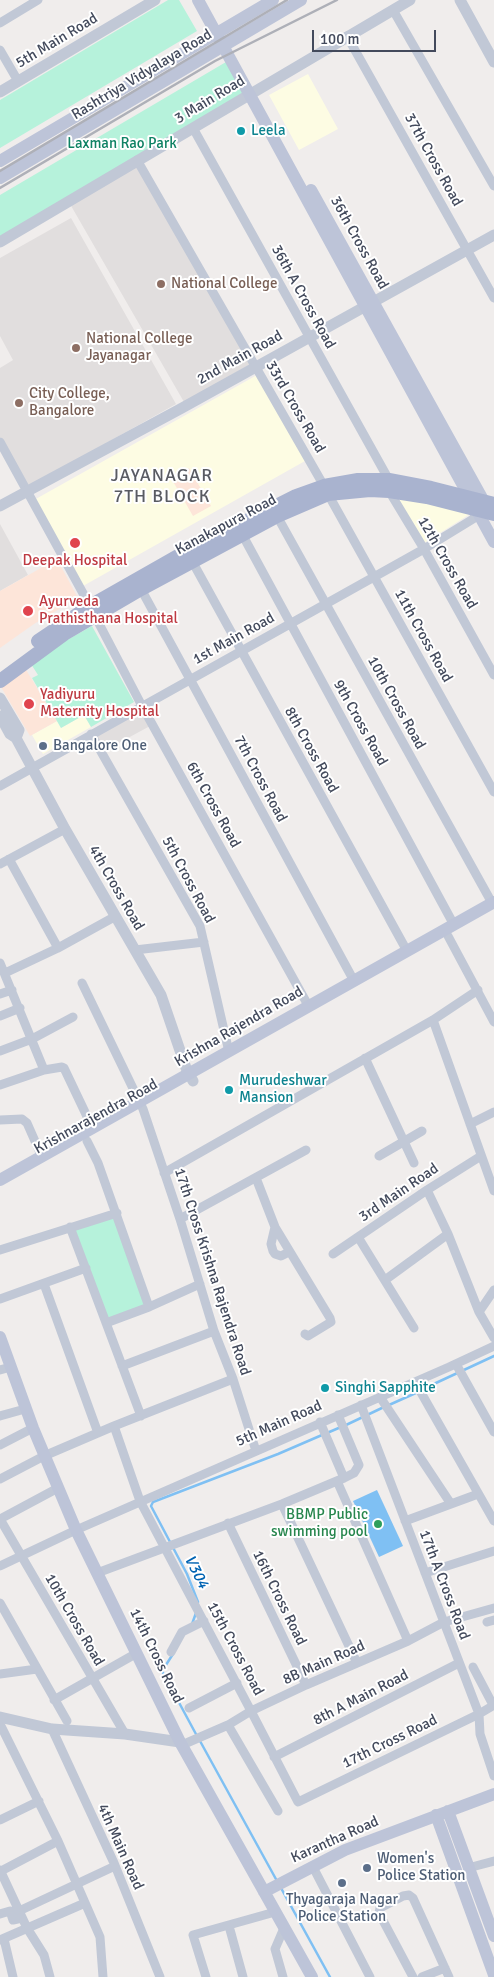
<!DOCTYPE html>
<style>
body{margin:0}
#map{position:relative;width:494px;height:1977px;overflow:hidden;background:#f0edec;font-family:Signika,sans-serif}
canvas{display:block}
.scale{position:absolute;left:312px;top:30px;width:124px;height:22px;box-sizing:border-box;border:2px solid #434a5c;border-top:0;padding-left:6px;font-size:15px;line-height:18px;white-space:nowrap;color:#434a5c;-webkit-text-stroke:4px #fff;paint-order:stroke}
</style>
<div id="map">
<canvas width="494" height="1977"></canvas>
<div class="scale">100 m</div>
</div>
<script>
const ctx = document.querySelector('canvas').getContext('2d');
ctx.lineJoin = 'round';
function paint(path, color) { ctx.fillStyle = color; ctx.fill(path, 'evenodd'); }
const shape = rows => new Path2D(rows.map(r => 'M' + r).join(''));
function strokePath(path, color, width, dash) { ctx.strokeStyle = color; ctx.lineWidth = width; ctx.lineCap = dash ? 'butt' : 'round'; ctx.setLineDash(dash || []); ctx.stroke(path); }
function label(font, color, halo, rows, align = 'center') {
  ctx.font = font + ' Signika,sans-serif'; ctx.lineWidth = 4; ctx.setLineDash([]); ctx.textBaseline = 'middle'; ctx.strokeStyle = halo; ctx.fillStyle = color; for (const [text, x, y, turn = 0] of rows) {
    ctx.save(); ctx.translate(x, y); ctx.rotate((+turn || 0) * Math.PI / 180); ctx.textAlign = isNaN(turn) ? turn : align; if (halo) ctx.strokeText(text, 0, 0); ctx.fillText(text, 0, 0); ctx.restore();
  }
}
const commercial = shape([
 [308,74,338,129,299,150,269,95],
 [257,375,305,461,83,586,34,500],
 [396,496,470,514,424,543],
 [84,715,91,727,43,754,32,735,57,721,61,728]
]);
const education = shape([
 [138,166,251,364,184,402,70,204],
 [71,218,176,404,28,487,0,437,0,368,13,360,0,336,0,258],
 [0,524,28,575,0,591],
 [141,710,150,726,104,751,96,736]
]);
const medical = shape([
 [189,468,211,506,193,516,171,478],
 [57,559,78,598,34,624,0,648,0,591],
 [25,668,57,721,30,736,1,687]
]);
const green = shape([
 [168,0,179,0,197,31,0,148,0,100],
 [226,62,244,93,0,237,0,195],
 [92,626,134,702,91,727,84,715,61,728,32,678,38,675,31,664,58,645],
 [117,1213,149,1307,106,1323,72,1226]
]);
const water = shape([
 [377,1490,403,1546,379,1557,353,1501]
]);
const stream = shape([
 [423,1389,494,1356],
 [389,1405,418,1392],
 [346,1425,384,1407],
 [327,1433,341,1427],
 [198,1602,187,1574,151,1506,153,1502,278,1454,322,1435],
 [192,1624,196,1613],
 [173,1654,162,1671,197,1736],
 [200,1741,277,1881],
 [281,1888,330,1977]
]);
const minor = shape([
 [393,10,494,186],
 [0,23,38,0],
 [347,36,494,298],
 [0,50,18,81],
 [193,128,389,480],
 [137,160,324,486],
 [0,442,90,606],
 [389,491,424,549,494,675],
 [328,494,494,792],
 [277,516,492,903],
 [242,534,454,925],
 [192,561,407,951],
 [141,589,354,981],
 [95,616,142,706,309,1007],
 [91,734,200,926,229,1052],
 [0,786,424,549,473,519,478,511],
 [9,859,58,948],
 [0,864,65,829],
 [448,936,494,1022],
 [135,950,204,942],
 [0,963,44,1070,62,1067,64,1068,93,1129],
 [5,973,58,948,116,916],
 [82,983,143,1109,180,1219,214,1331,233,1379,256,1451],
 [0,994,12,990],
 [0,1016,20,1008],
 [433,1020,494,1191],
 [0,1051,32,1039,73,1017],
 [365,1058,414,1163],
 [0,1085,44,1070],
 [0,1120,22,1119,27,1123,42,1157],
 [470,1124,494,1112],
 [87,1141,98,1163,149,1307],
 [379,1156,422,1131],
 [164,1173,433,1020,478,990],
 [256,1178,275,1227,330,1318,331,1322,308,1336,305,1334],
 [427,1190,448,1234,479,1312,494,1338],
 [180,1219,306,1150],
 [70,1227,141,1416],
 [275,1227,271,1244,273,1251,275,1254,281,1256,289,1252],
 [358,1237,414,1328],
 [0,1250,117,1213],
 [333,1254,427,1190,481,1156],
 [385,1280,448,1234],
 [44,1284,98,1433],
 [0,1299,86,1268],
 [479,1312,494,1290],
 [106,1323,149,1307,200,1284],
 [456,1364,494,1432],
 [122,1366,214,1331],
 [0,1370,11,1367],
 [415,1382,494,1521],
 [380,1397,451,1504],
 [361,1405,479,1714,480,1734,494,1776],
 [338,1415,359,1465,354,1473,344,1478],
 [0,1416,25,1409],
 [114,1426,140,1501,251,1711,298,1802,479,1714,494,1705],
 [0,1445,33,1428],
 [0,1479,44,1456,114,1426,233,1379],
 [337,1481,408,1641],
 [282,1504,357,1663],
 [0,1519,125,1734],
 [0,1519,58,1488],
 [405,1521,478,1494],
 [228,1523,306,1685],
 [0,1566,76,1530,449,1367,494,1346],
 [97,1573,282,1504,344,1478,320,1422],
 [425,1573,494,1551],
 [0,1603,67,1721],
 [487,1622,494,1620],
 [171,1652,182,1632,204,1621],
 [473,1667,493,1705],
 [0,1674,37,1669],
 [54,1700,137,1653],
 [189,1708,237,1683],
 [0,1724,58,1841,100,1937,103,1977],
 [228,1725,278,1811],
 [52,1729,114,1863,160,1977],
 [182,1745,228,1725,251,1711,306,1685,408,1641,444,1622,494,1608],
 [274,1757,459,1663],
 [0,1820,39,1801],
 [313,1867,370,1977],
 [468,1868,494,1861],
 [0,1870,27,1928,44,1955,50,1977],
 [1,1871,58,1841],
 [19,1911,115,1866],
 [0,1914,10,1911,13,1920,22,1918],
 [229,1926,243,1977],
 [4,1939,13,1977],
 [0,1940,85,1903],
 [206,1977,193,1935,275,1912],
 [283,1977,275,1949,284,1928],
 [413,1977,379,1913,380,1908,403,1896,409,1895,413,1898,449,1977],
 [422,1977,445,1968]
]);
const tertiary = shape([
 [460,0,494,62],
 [0,92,155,0],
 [0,242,410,0],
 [0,506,182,408,494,235],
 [0,698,19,730,16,738],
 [0,716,10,734,16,738,65,829,161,995,186,1068,193,1081],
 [0,1717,52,1729,125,1734,180,1742]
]);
const secondary = shape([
 [198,0,494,542],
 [0,161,273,0],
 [0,178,301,0],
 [311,190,487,507],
 [0,1180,494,902],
 [0,1337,33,1428,76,1530,180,1742,312,1977],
 [448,1811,494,1936],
 [436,1815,494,1975],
 [264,1892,345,1850,494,1794]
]);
const primary = shape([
 [38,641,90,606,185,552,296,496,324,486,358,480,389,480,431,488,494,504],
 [0,681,64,634,141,589,277,516,328,494,370,490,389,491,427,497,494,514]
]);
const rail = shape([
 [0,171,287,0],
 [0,188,215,61,337,0]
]);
const markers = [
 [241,131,5,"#0f9aa8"],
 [161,284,5,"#8d6e63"],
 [76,348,5,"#8d6e63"],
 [19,403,5,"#8d6e63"],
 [75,543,6,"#e0444e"],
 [28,611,6,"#e0444e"],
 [29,704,6,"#e0444e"],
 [43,746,5,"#5c6f8a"],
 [229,1090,5,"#0f9aa8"],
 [325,1388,5,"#0f9aa8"],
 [378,1524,5,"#2e9e5b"],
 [367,1868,5,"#5c6f8a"],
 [342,1883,5,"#5c6f8a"]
];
const streetNames = [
 ["5th Main Road",57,41,-31],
 ["Rashtriya Vidyalaya Road",142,75,-31],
 ["3 Main Road",210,100,-31],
 ["37th Cross Road",433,160,61],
 ["36th Cross Road",359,243,61],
 ["36th A Cross Road",303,297,61],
 ["2nd Main Road",240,358,-29],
 ["33rd Cross Road",295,407,60],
 ["Kanakapura Road",226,525,-28],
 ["12th Cross Road",447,563,60],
 ["11th Cross Road",423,636,61],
 ["1st Main Road",234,639,-29],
 ["10th Cross Road",396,703,61],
 ["9th Cross Road",360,723,61],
 ["8th Cross Road",311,750,61],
 ["7th Cross Road",260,779,62],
 ["6th Cross Road",213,805,61],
 ["5th Cross Road",188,880,62],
 ["4th Cross Road",116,888,60],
 ["Krishna Rajendra Road",239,1027,-30],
 ["Krishnarajendra Road",96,1117,-29],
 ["3rd Main Road",399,1193,-34],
 ["17th Cross Krishna Rajendra Road",212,1272,72],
 ["5th Main Road",279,1424,-24],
 ["17th A Cross Road",444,1585,69],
 ["16th Cross Road",279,1598,64],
 ["10th Cross Road",74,1620,60],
 ["15th Cross Road",235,1649,62],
 ["14th Cross Road",156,1656,64],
 ["8B Main Road",324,1663,-24],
 ["8th A Main Road",361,1698,-27],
 ["17th Cross Road",390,1742,-26],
 ["Karantha Road",335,1840,-24],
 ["4th Main Road",120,1847,66]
];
const cultureNames = [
 ["Leela",251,131],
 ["Murudeshwar",239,1081],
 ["Mansion",239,1098],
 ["Singhi Sapphite",335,1388]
];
const parkNames = [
 ["Laxman Rao Park",122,144]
];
const educationNames = [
 ["National College",171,284],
 ["National College",86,339],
 ["Jayanagar",86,356],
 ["City College,",29,394],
 ["Bangalore",29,411]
];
const healthNames = [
 ["Deepak Hospital",75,561,"center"],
 ["Ayurveda",39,602],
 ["Prathisthana Hospital",39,619],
 ["Yadiyuru",40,695],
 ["Maternity Hospital",40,712]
];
const serviceNames = [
 ["Bangalore One",53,746],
 ["Women's",377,1859],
 ["Police Station",377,1876],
 ["Thyagaraja Nagar",342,1900,"center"],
 ["Police Station",342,1917,"center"]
];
const leisureNames = [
 ["BBMP Public",368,1515],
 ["swimming pool",368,1532]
];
const waterNames = [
 ["V304",196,1572,63]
];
const quarterNames = [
 ["JAYANAGAR",162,476],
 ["7TH BLOCK",162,497]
];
paint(commercial, '#fdfce3');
paint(education, '#e1dede');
paint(medical, '#fde5d9');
paint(green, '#b6f2db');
paint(water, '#7fc0f3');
strokePath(stream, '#7fc0f3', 2.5);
strokePath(minor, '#c1c8d6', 9);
strokePath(tertiary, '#c1c8d6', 11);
strokePath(secondary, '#bdc4d8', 12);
strokePath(primary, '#a9b3cf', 14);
strokePath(rail, '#aeb0b8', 2.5);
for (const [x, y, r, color] of markers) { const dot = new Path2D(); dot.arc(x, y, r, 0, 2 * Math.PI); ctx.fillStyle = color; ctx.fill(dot); strokePath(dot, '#fff', 2); }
label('15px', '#434a5c', '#fff', streetNames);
label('15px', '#0d838f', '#fff', cultureNames, 'left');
label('15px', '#0f8264', '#fff', parkNames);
label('15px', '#785e54', '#fff', educationNames, 'left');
label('15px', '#be3a42', '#fff', healthNames, 'left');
label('15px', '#4e5e75', '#fff', serviceNames, 'left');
label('15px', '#27864d', '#fff', leisureNames, 'right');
label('italic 16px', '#0063b2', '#fff', waterNames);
ctx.letterSpacing = '1px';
label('18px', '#595b62', '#fff', quarterNames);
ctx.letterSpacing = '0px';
</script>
